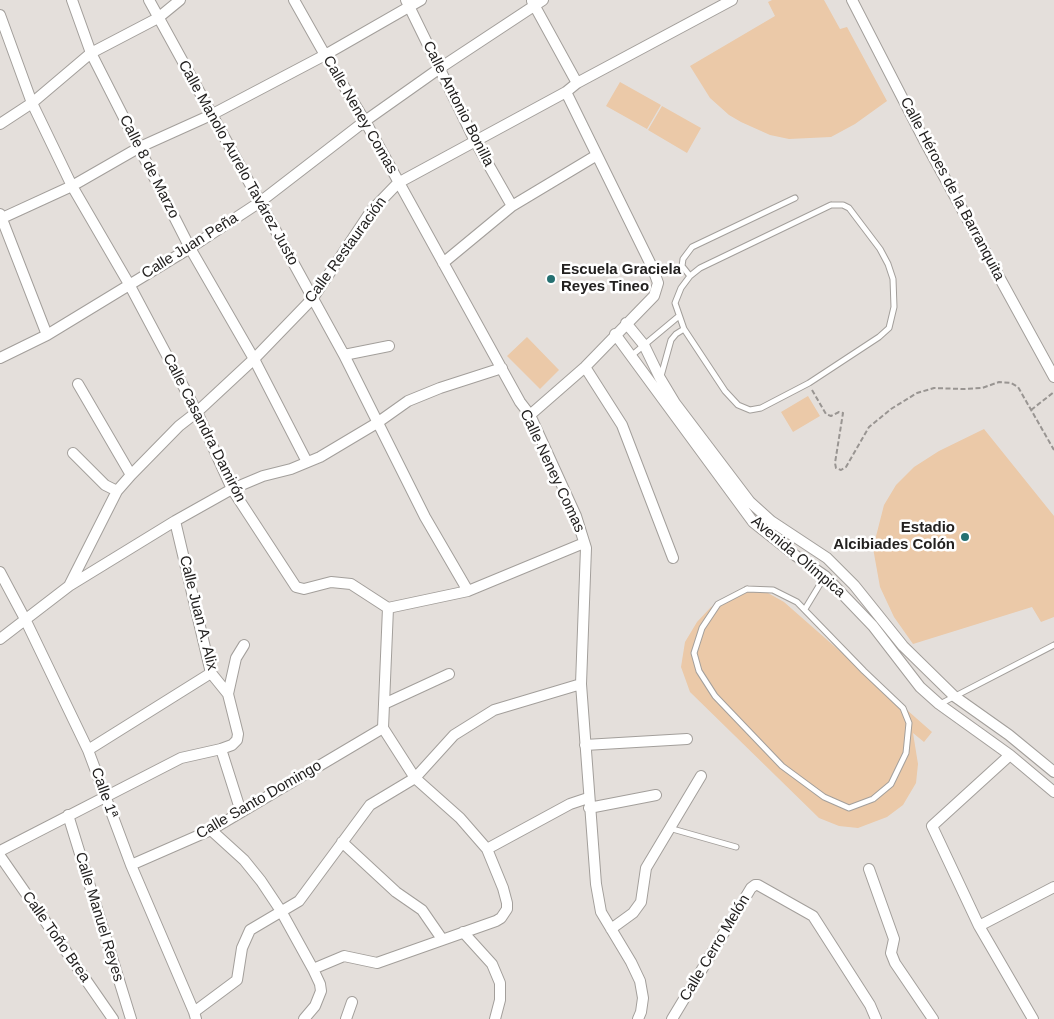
<!DOCTYPE html>
<meta charset="utf-8">
<style>
body{margin:0}
canvas{display:block;background:#e4dfdb}
</style>
<canvas width="1054" height="1019"></canvas>
<script>
const ctx = document.querySelector('canvas').getContext('2d');
ctx.lineJoin = 'round';
function paint(path, color) { ctx.fillStyle = color; ctx.fill(path, 'evenodd'); }
const shape = rows => new Path2D(rows.map(r => 'M' + r).join(''));
function strokePath(path, color, width, dash) { ctx.strokeStyle = color; ctx.lineWidth = width; ctx.lineCap = dash ? 'butt' : 'round'; ctx.setLineDash(dash || []); ctx.stroke(path); }
function label(font, color, halo, rows, align = 'center') {
  ctx.font = font + ' Helvetica,sans-serif'; ctx.lineWidth = 5; ctx.setLineDash([]); ctx.textBaseline = 'middle'; ctx.strokeStyle = halo; ctx.fillStyle = color; for (const [text, x, y, turn = 0] of rows) {
    ctx.save(); ctx.translate(x, y); ctx.rotate((+turn || 0) * Math.PI / 180); ctx.textAlign = isNaN(turn) ? turn : align; if (halo) ctx.strokeText(text, 0, 0); ctx.fillText(text, 0, 0); ctx.restore();
  }
}
const green = shape([
 [772,0,824,0,840,29,847,27,887,101,855,124,831,137,789,139,770,135,741,122,729,115,710,98,690,66,775,16,768,2],
 [620,82,661,105,647,129,606,106],
 [662,106,701,128,687,153,648,130],
 [527,337,559,370,540,389,507,356],
 [808,396,820,416,793,432,781,412],
 [984,429,1054,516,1054,617,1041,622,1032,607,913,644,894,617,880,587,873,548,884,505,896,485,914,467,939,451],
 [752,589,768,593,784,602,932,732,924,742,913,733,918,764,916,783,903,805,887,817,858,828,839,826,819,818,690,692,681,667,685,642,697,622,711,607]
]);
const path = shape([
 [812,390,826,414,831,416,839,412,843,413,835,463,836,468,841,470,846,467,869,427,891,409,917,393,934,388,964,389,982,388,999,382,1011,383,1018,387,1054,450],
 [1031,410,1054,392]
]);
const service = shape([
 [831,205,843,205,849,208,880,249,888,264,893,279,894,307,889,328,879,337,809,383,761,408,750,410,738,405,725,391,684,329,675,303,681,288,690,276,700,268,831,205],
 [690,276,682,266,683,259,692,247,795,198],
 [631,356,679,316],
 [661,376,671,340,676,334,684,329],
 [747,589,773,590,797,602,864,671,903,708,909,723,906,753,891,784,873,799,849,808,824,797,782,766,715,696,699,671,694,653,702,628,718,604,747,589],
 [805,609,825,576],
 [940,704,1054,645],
 [669,828,736,847]
]);
const minor = shape([
 [72,0,91,53,190,248,254,359,307,462],
 [149,0,344,355,425,517,468,591],
 [294,0,325,55,365,121,520,402,530,415,576,516,586,548,581,684,596,884,601,912,631,962,640,981,643,998,641,1012,638,1019],
 [406,0,475,141,512,206],
 [852,0,924,140,1054,377],
 [532,1,577,83],
 [0,15,32,103,72,186,129,284,197,412,232,489,296,587,304,589,331,582,351,584,388,608,468,591,584,543],
 [0,124,32,103,91,53,158,18,180,0],
 [0,214,47,335],
 [0,219,72,186,140,147,211,115,325,55,421,0],
 [443,263,512,206,597,155],
 [626,323,644,345,660,378,675,403,750,502,771,521,827,558,854,585,903,646,954,696,1009,735,1054,772],
 [615,334,753,522,796,556,825,576,873,626,920,687,939,704,1010,755,1054,792],
 [344,355,389,346],
 [0,358,47,335,190,248,260,202,365,121,440,68,543,0],
 [585,367,622,425,673,558],
 [78,384,131,475],
 [530,415,585,367,654,296,658,283,653,269,566,92],
 [73,453,105,485,117,491],
 [0,572,25,619,88,750,131,865,194,1012,196,1019],
 [69,586,117,491,131,475,179,426,197,412,254,359,313,298,371,211,398,183,566,92,577,83,732,0],
 [0,639,69,586,175,521,232,489,263,476,291,469,320,457,377,423,408,401,440,388,502,368],
 [228,694,236,658,244,645],
 [384,704,449,674],
 [585,745,687,739],
 [221,749,241,812],
 [88,750,211,673],
 [1010,755,932,826,979,926,1033,1019],
 [589,808,656,795],
 [68,815,131,1019],
 [211,830,244,860,261,881,281,911,313,969,320,984,321,991,315,1006,304,1019],
 [342,842,396,892,422,910,442,939],
 [487,849,570,804,588,798],
 [0,851,181,758,221,749,232,745,237,740,238,734,228,694,211,673,175,521],
 [0,856,113,1019],
 [131,865,211,830,383,728],
 [869,869,894,939,891,953,895,963,933,1019],
 [979,926,1054,887],
 [611,929,633,913,641,902,646,868,701,776],
 [463,932,492,964,500,983,500,1000,495,1019],
 [313,969,344,956,377,963,496,921,501,918,507,909,507,903,503,888,487,849,460,818,415,778,383,728,388,608],
 [194,1012,237,980,242,948,250,930,299,901,370,805,415,778,454,735,494,710,581,684],
 [346,1019,352,1002],
 [672,1019,751,888,755,885,758,885,813,916,870,1005,876,1019]
]);
const markers = [
 [551,279,5,"#257071"],
 [965,537,5,"#257071"]
];
const streetNames = [
 ["Calle Antonio Bonilla",458,104,63],
 ["Calle Neney Comas",360,115,60],
 ["Calle Manolo Aurelo Tavárez Justo",238,163,61],
 ["Calle 8 de Marzo",149,167,63],
 ["Calle Héroes de la Barranquita",952,189,62],
 ["Calle Juan Peña",190,246,-32],
 ["Calle Restauración",346,250,-54],
 ["Calle Casandra Damirón",204,428,63],
 ["Calle Neney Comas",552,471,65],
 ["Avenida Olímpica",798,557,40],
 ["Calle Juan A. Alix",198,613,76],
 ["Calle 1ª",104,793,70],
 ["Calle Santo Domingo",259,800,-30],
 ["Calle Manuel Reyes",99,917,73],
 ["Calle Toño Brea",56,937,55],
 ["Calle Cerro Melón",715,948,-59]
];
const poiNames = [
 ["Escuela Graciela",561,270],
 ["Reyes Tineo",561,287],
 ["Estadio",955,528,"right"],
 ["Alcibiades Colón",955,545,"right"]
];
paint(green, '#ebc9a8');
strokePath(service, '#a39f9b', 7);
strokePath(minor, '#a39f9b', 12);
strokePath(path, '#999592', 2, [5, 2.5]);
strokePath(service, '#fff', 5);
strokePath(minor, '#fff', 10);
for (const [x, y, r, color] of markers) { const dot = new Path2D(); dot.arc(x, y, r, 0, 2 * Math.PI); ctx.fillStyle = color; ctx.fill(dot); strokePath(dot, '#fff', 2); }
label('15px', '#232120', '#fff', streetNames);
label('bold 15px', '#232120', '#fff', poiNames, 'left');
</script>
